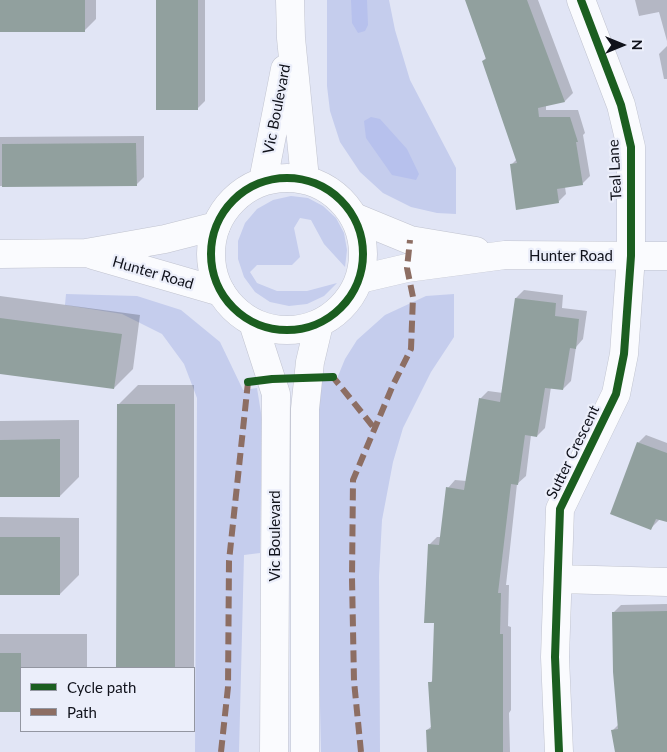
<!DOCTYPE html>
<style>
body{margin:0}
#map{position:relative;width:667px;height:752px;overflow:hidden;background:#e1e5f5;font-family:Lato,sans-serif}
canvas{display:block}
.legend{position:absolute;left:20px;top:667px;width:175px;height:65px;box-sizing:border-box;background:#ebeefa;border:1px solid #9396a1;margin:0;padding:6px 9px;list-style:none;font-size:15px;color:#10121b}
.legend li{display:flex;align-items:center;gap:10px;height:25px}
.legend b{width:25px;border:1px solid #9396a1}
.north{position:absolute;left:597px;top:20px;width:50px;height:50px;-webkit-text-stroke:4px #ebeefa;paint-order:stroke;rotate:90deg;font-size:14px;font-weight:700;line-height:20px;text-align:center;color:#10121b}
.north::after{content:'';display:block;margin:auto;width:18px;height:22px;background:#10121b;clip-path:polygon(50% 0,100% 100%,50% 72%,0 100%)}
</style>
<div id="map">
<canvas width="667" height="752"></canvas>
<ul class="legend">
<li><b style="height:6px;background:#1b5e20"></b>Cycle path</li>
<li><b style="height:6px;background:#8d6e63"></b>Path</li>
</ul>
<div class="north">N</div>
</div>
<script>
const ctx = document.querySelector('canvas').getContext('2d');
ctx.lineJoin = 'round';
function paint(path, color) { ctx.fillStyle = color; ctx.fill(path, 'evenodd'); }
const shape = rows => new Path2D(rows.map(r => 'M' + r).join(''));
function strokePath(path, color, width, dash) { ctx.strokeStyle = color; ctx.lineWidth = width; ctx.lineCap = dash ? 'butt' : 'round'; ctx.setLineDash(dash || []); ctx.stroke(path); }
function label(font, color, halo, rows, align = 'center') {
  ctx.font = font + ' Lato,sans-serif'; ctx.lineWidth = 4.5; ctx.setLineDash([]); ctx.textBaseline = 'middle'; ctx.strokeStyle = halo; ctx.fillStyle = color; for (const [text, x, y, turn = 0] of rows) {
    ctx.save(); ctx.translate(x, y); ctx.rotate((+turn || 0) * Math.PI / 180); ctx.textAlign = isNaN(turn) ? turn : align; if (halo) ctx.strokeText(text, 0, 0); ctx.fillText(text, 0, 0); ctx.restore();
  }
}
const green = shape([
 [327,0,389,0,395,30,410,80,456,168,456,214,437,213,411,207,383,193,360,172,340,142,330,111,327,86],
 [291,196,308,198,323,206,336,218,344,233,347,250,345,267,324,244,311,220,300,218,294,228,300,257,292,265,257,265,250,272,257,283,277,291,307,291,337,283,324,296,307,304,289,306,270,302,255,292,244,277,238,259,238,241,245,223,257,209,273,200],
 [66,294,137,296,181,310,220,342,243,390,257,388,262,419,260,553,244,555,239,752,195,752,197,398,184,364,162,334,122,314,65,305],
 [454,294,454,337,431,372,403,428,393,462,382,520,379,576,380,752,321,752,313,386,323,381,336,381,345,359,357,340,385,315,426,296]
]);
const forest = shape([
 [351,0,367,0,368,25,365,31,358,33,352,23],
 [371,117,380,119,407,149,419,174,416,180,392,175,366,138,364,121]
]);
const shadow = shape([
 [0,0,96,0,96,19,84,31,0,31],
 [158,0,205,0,205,101,197,109],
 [466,0,538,0,573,93,565,101,546,105,546,110,578,110,585,133,583,135,590,176,582,184,565,187,566,194,558,202,511,165,517,159,483,61,486,58],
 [635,0,667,0,667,41,659,12,639,16],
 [667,46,667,79,664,79,659,54],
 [144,136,144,177,136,185,0,186,0,137],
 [524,290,563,295,562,308,587,311,583,339,576,347,571,381,563,389,551,387,545,428,537,436,531,435,526,476,517,484,506,585,509,585,508,626,511,627,511,710,509,713,510,752,428,752,427,730,432,726,430,683,434,679,435,622,429,545,437,537,441,537,448,488,455,480,467,481,480,399,488,391,503,393,516,298],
 [0,296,140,315,133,369,114,388,0,373],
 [138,385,194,385,194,668,117,668,118,405],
 [79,420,79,477,60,496,0,496,0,421],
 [646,435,667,443,667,520,660,519,651,528,638,443],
 [0,517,79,518,79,575,60,594,0,594],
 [667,604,667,752,617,752,612,731,619,724,613,613,621,605],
 [0,634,87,634,87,668,21,668,21,710,0,710]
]);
const building = shape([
 [0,0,85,0,85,32,0,32],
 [156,0,198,0,198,110,156,110],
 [465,0,527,0,565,102,538,108,539,117,570,117,578,142,576,142,583,185,557,189,559,203,516,210,510,164,517,163,482,61,486,59],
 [136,143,137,186,2,187,2,144],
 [515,298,556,303,555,316,579,319,576,349,570,348,563,390,545,388,537,437,525,435,518,485,511,484,498,593,501,593,500,634,503,634,503,752,427,752,426,730,431,729,428,682,432,682,434,623,424,623,428,544,439,545,446,487,464,490,479,398,500,402],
 [0,318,122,334,114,389,0,374],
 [117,404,175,404,175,668,116,668],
 [60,439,60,497,0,497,0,440],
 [637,442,667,453,667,522,656,519,651,530,610,514],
 [0,537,60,537,60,595,0,595],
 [667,611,667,752,615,752,611,730,618,729,613,672,612,612],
 [0,653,21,653,21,712,0,712]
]);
const street = shape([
 [354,217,410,240,476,251],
 [0,254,86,253,165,239,216,226],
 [93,255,221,292],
 [360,279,407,268,505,255,667,256],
 [559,579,667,582],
 [559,752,555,657,560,509,616,394,624,354,631,256,631,147,621,105,581,0]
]);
const secondary = shape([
 [290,0,291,38,305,179],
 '211 254a76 76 0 1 1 152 0a76 76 0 1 1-152 0Z',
 [263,181,285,69],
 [253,323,276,394,274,752],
 [305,752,305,409,310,362,319,324]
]);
const quiet = shape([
 [330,377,333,377,375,429],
 [221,752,228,687,229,561,248,382,250,381],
 [361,752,354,681,352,578,353,480,393,385,411,349,413,297,407,268,410,240]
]);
const cycleway = shape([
 '211 254a76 76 0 1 1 152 0a76 76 0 1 1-152 0Z',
 [248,382,272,379,333,377],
 [559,752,555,657,560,509,616,394,624,354,631,256,631,147,621,105,581,0]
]);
const streetNames = [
 ["Vic Boulevard",277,109,-79],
 ["Teal Lane",615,170,-93],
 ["Hunter Road",571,256],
 ["Hunter Road",153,273,16],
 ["Sutter Crescent",573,452,-64],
 ["Vic Boulevard",275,536,-90]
];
paint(green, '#c5cded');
paint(forest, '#b7c1ed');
paint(shadow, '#0003');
paint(building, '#91a09e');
strokePath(street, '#c0c3cf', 29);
strokePath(secondary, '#c0c3cf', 29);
strokePath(street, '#fafbfe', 28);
strokePath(secondary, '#fafbfe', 28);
strokePath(quiet, '#8d6e63', 6, [12, 6]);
strokePath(cycleway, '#1b5e20', 8);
label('15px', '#10121b', '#ebeefa', streetNames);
</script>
